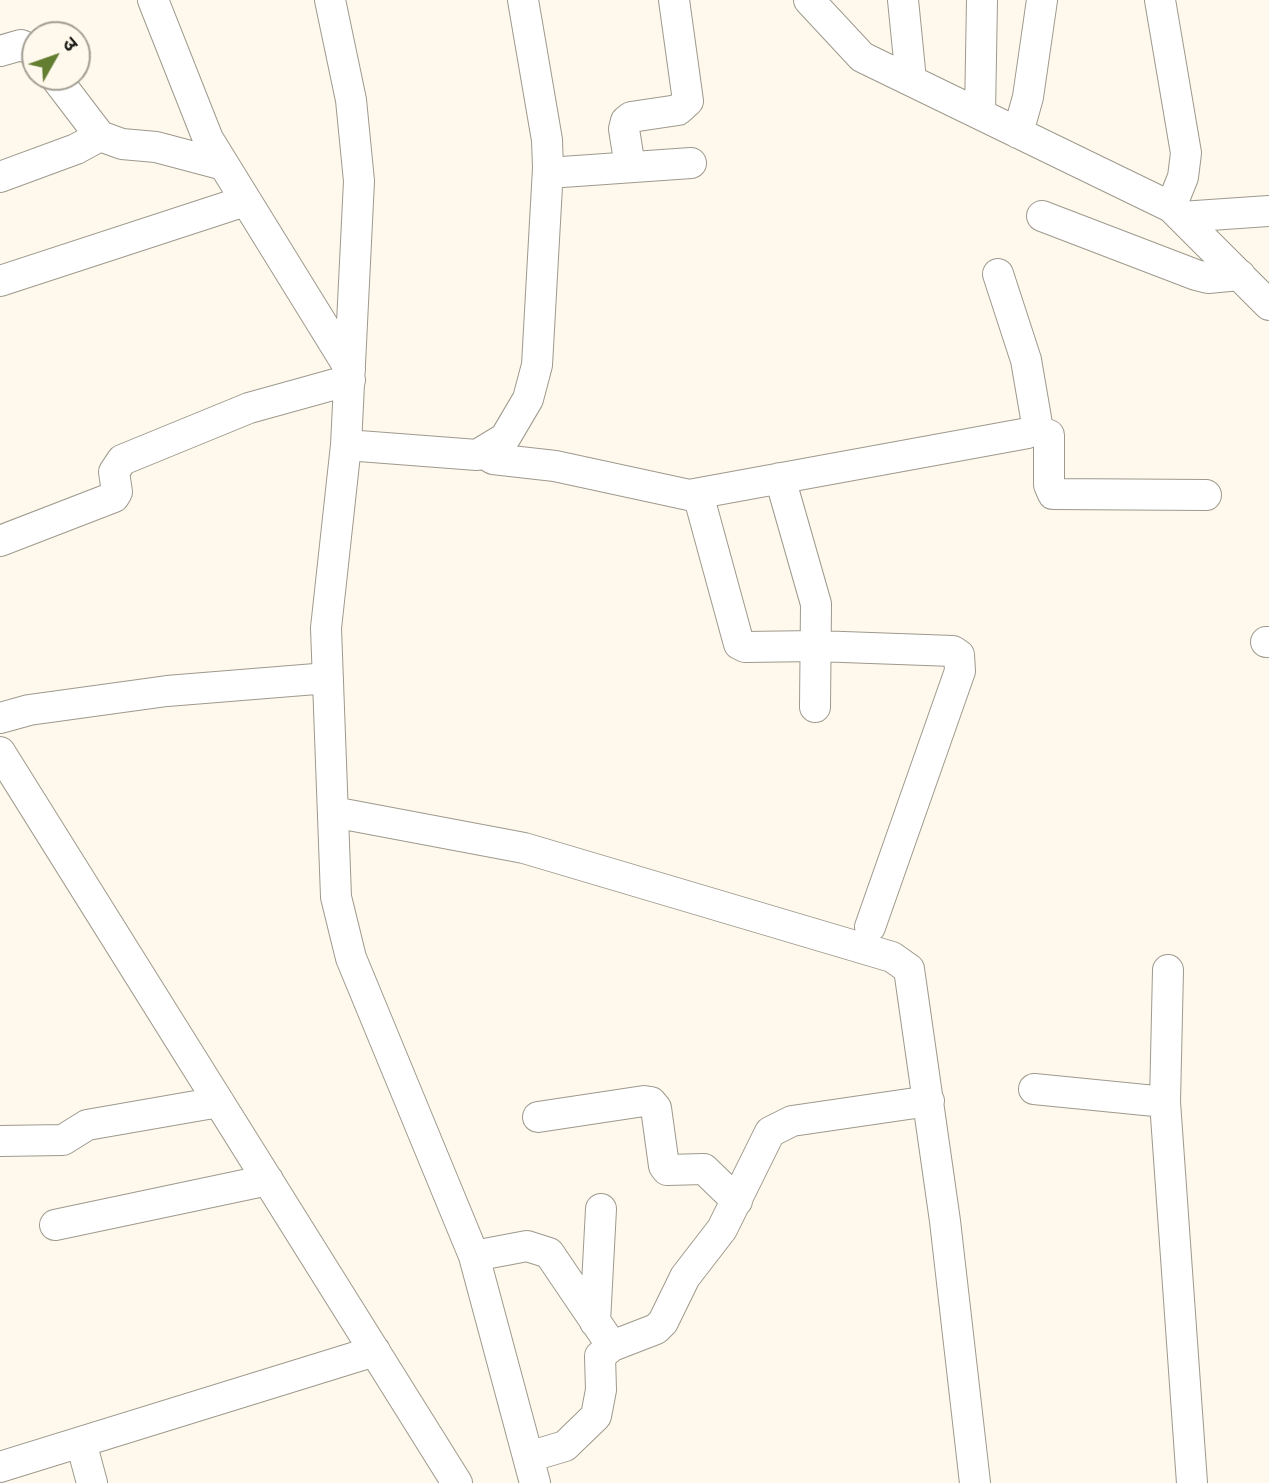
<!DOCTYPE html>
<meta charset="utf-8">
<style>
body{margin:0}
#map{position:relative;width:1269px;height:1483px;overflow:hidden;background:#fef9ec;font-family:"Public Sans","Noto Sans Devanagari",sans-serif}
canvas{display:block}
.north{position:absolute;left:21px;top:21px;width:70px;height:70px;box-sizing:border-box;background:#fef9ec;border:2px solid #a4a096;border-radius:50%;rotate:50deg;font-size:19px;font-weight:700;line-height:28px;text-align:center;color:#1c1a16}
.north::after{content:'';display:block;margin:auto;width:24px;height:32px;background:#637d31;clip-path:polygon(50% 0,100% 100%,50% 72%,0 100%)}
</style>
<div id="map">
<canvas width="1269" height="1483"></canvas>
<div class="north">उ</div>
</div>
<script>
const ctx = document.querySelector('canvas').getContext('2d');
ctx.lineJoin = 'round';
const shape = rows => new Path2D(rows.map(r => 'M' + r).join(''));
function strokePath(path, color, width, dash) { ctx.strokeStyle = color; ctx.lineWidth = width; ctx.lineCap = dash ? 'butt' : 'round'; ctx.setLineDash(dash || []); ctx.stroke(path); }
const street = shape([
 [153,0,208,139,350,369],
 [330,0,351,100,359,181,346,445,326,628,336,897,351,958,474,1256,535,1483],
 [809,0,862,57,1171,207,1269,305],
 [903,0,911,80],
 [1160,0,1186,153,1183,177,1171,207],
 [0,51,21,45,35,51],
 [55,77,100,136],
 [980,114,982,0],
 [1018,133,1028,97,1042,0],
 [630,167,624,129,626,121,631,117,678,110,688,101,674,0],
 [548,173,691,163],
 [0,177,76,149,100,136,122,144,156,147,224,165],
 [1042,216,1196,275,1208,278,1240,275],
 [1181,217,1269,211],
 [0,281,245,201],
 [1035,430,1049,435,1049,485,1053,494,1206,495],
 [346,445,477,455,505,438,528,399,537,365,548,168,547,140,523,0],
 [483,453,493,459,555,466,689,495,1028,433,1037,424,1026,360,998,274],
 [780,478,816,604,815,707],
 [698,494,739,644,745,647,816,646,953,651,959,655,960,671,870,927],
 [0,541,114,497,117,492,114,472,122,460,249,408,350,380],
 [1266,642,1269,642],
 [0,718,29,710,167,691,328,678],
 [0,752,457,1483],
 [333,812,524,848,892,957,909,969,945,1221,975,1483],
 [1168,970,1165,1102,1192,1483],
 [1034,1089,1165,1102],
 [538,1117,644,1101,651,1102,656,1108,664,1166,667,1170,704,1169,737,1201],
 [0,1141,63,1140,87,1125,219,1102],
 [55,1225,268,1180],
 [474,1256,527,1246,549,1253,612,1346],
 [595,1322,601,1209],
 [81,1442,92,1483],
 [528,1457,565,1446,596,1416,601,1390,600,1356,612,1346,656,1329,663,1322,685,1277,722,1229,770,1132,792,1121,929,1101],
 [0,1467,375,1351]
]);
strokePath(street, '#9e998d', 32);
strokePath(street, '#fff', 30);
</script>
